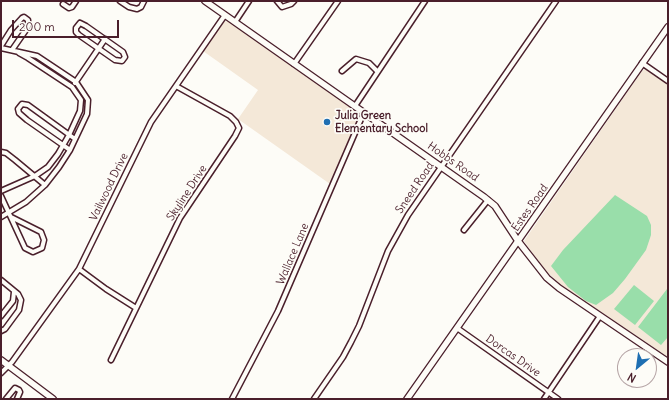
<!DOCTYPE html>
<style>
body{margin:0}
#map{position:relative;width:669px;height:400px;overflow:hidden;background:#fdfcf7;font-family:Delius,sans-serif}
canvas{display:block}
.frame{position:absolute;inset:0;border:2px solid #4a1f2b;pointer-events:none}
.north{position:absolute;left:617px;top:348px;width:40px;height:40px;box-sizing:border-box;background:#fdfcf7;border:1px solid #b5a4a5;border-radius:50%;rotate:209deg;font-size:11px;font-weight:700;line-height:16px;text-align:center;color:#4a1f2b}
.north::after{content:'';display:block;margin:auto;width:14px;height:18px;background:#1f6fb2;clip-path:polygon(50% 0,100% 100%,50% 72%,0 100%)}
.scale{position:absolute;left:12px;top:20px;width:107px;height:18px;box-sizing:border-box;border:2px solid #4a1f2b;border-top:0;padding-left:5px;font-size:12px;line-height:14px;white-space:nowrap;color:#4a1f2b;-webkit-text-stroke:3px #fdfcf7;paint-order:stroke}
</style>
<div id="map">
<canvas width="669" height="400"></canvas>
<div class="frame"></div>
<div class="north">N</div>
<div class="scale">200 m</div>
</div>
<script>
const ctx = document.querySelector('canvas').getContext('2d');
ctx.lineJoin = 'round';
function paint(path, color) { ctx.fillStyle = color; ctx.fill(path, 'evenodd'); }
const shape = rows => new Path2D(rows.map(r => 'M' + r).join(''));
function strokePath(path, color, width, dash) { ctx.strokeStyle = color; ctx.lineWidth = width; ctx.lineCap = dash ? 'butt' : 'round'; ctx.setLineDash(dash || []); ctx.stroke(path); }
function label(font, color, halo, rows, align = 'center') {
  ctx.font = font + ' Delius,sans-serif'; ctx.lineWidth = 3.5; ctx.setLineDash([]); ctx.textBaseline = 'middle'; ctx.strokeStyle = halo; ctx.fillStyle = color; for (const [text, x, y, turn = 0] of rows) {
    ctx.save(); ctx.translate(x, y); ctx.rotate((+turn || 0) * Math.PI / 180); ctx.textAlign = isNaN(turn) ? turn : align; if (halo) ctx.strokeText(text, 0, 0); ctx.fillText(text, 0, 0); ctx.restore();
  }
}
const built = shape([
 [225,21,229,22,360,113,330,184,238,119,258,90,203,51],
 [645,69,651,72,668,84,668,357,562,286,544,269,524,241,642,71]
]);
const green = shape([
 [615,195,647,216,651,225,651,235,646,250,625,279,613,293,596,305,586,301,568,287,551,266,563,250],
 [634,285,654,301,635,325,614,309],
 [667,289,668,337,661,345,638,327]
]);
const street = shape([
 [120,1,129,7,137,9,141,7,144,1],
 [277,1,282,7,291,4,294,1],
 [63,4,69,8,72,7,76,1],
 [235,22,249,1],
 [80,23,86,26,123,52,125,57,122,61,115,60,79,35,76,32,76,28,80,23],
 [1,46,11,30,22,18,24,17,28,20,28,27,12,50],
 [1,48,37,56,76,82,88,100,87,114,70,150,59,167,45,185,26,202,1,217],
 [642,63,668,81],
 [294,64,338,1],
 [342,71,356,59,369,63,377,71],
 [75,83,105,39],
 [355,106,425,1],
 [70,150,27,120,19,113,18,109,22,104,28,105,75,139],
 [1,152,6,153,15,160,45,185],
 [1,191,35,176,48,167,58,154,69,135,80,111,81,100,72,87,28,58,19,53],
 [1,196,25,248,33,252,42,248,44,240,41,232,11,217],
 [464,230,488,200],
 [79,269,106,289,136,308],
 [1,280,18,294,21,300,19,310,5,329,1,331],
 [1,316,13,301,14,292],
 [457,328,558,399],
 [111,360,180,218,235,136,239,128,236,122,230,116,176,86],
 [1,373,12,362,79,269,151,122,225,15],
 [6,399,15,388,19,390,20,392,17,399],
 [232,399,278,311,364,112],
 [314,399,343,357,351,342,359,326,388,251,408,215,556,1],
 [544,399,600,316]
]);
const secondary = shape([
 [205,1,484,197,495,206,518,241,547,278,559,288,668,362],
 [1,360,53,399],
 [407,399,668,27]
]);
const markers = [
 [327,122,4,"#1f6fb2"]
];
const poiNames = [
 ["Julia Green",335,116],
 ["Elementary School",335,129]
];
const streetNames = [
 ["Hobbs Road",453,162,35],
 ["Vailwood Drive",109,187,-64],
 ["Sneed Road",415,188,-56],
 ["Skyline Drive",187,193,-57],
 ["Estes Road",530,208,-55],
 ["Wallace Lane",293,254,-67],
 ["Dorcas Drive",513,356,35]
];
paint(built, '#f4e8d8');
paint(green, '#99deaa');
strokePath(street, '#4a1f2b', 7);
strokePath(secondary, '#4a1f2b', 8);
strokePath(street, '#fdfcf7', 4);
strokePath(secondary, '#fdfcf7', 5.5);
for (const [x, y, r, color] of markers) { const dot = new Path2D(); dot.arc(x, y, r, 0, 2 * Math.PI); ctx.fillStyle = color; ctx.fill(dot); strokePath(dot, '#fdfcf7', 1.5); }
label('bold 11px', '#4a1f2b', '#fdfcf7', poiNames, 'left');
label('11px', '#4a1f2b', '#fdfcf7', streetNames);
</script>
